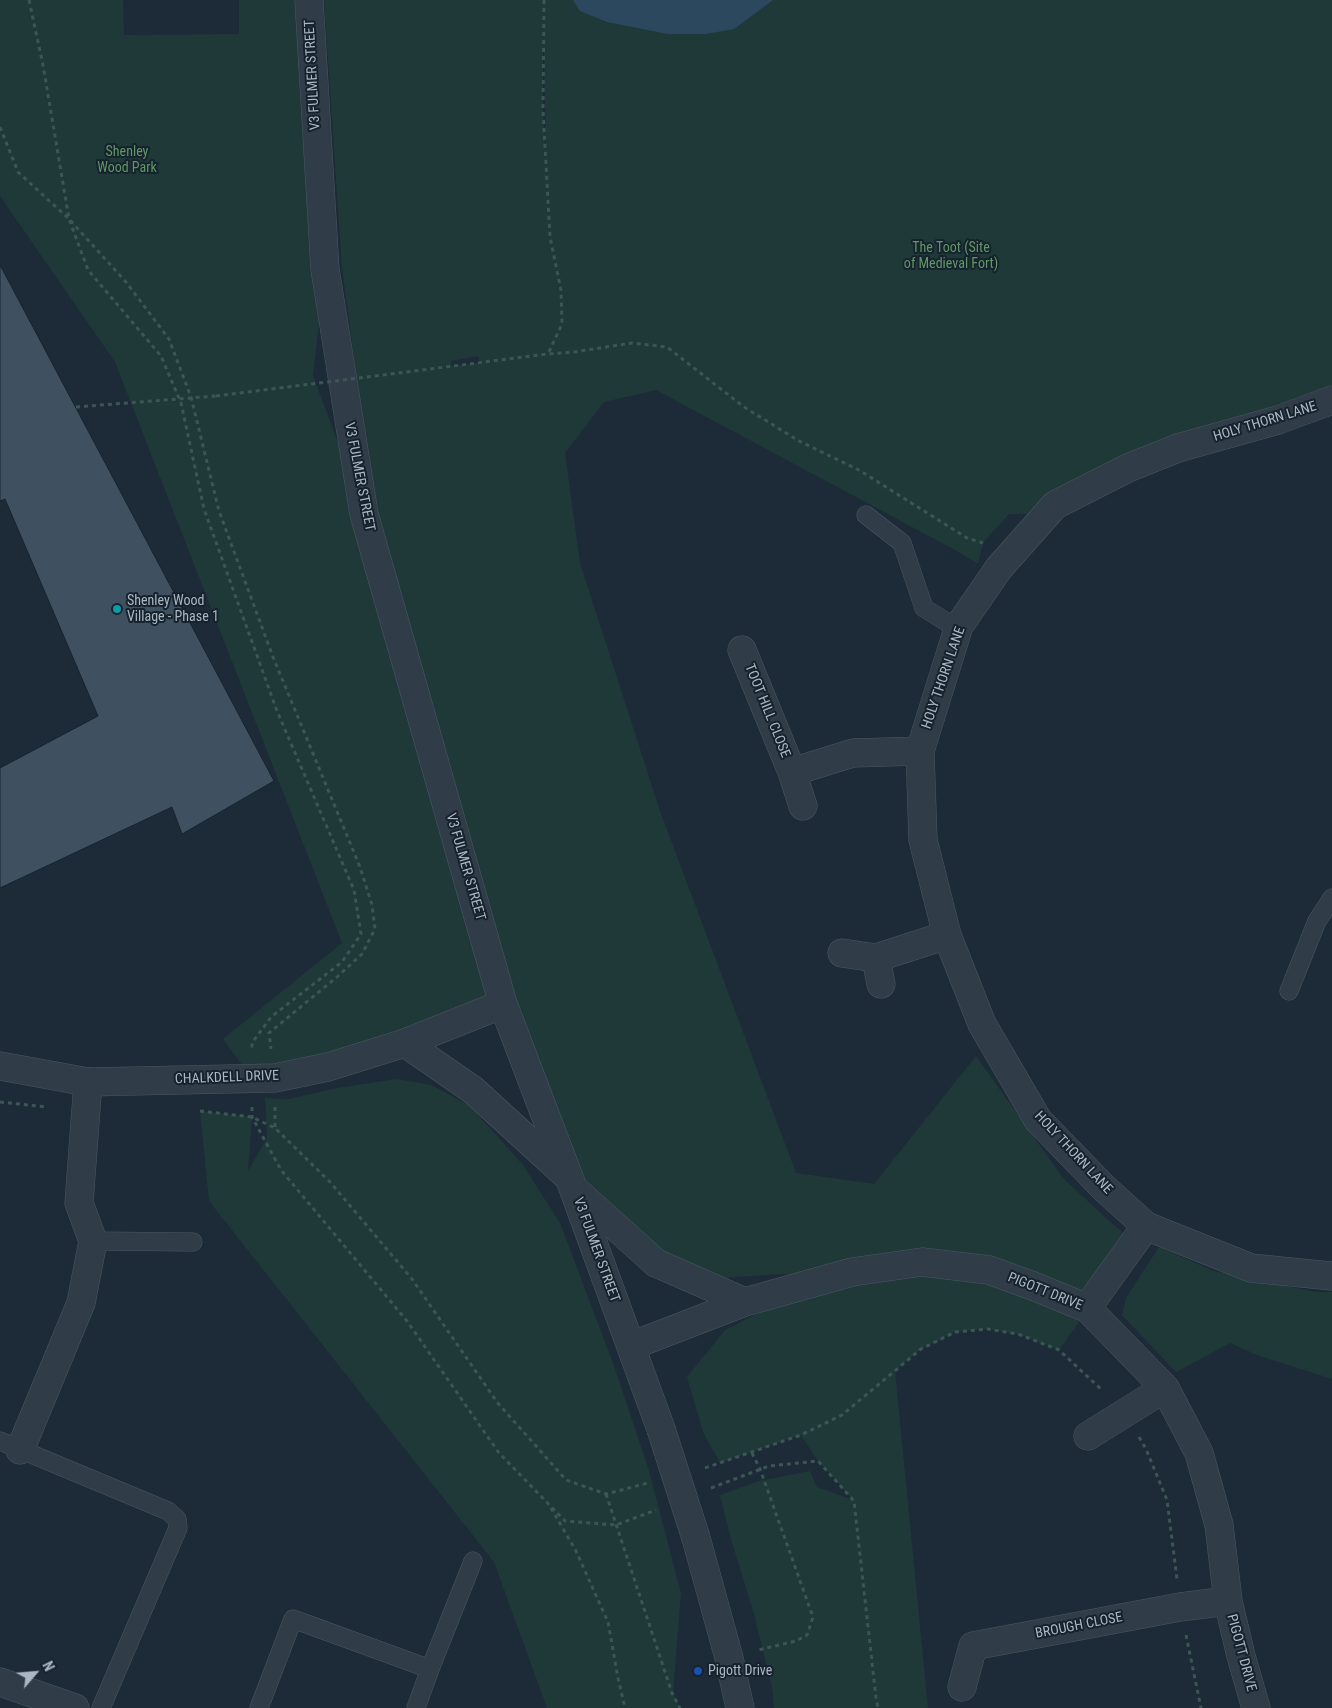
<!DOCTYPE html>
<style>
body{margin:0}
#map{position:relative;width:1332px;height:1708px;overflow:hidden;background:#1d2b38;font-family:"Roboto Condensed",sans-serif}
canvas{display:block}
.north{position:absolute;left:10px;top:1648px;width:50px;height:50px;-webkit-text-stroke:4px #16222c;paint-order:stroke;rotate:63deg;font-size:14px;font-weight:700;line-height:20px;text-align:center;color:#aab8c6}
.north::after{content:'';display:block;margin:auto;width:18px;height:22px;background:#aab8c6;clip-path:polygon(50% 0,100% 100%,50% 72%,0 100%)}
</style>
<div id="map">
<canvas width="1332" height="1708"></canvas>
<div class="north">N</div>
</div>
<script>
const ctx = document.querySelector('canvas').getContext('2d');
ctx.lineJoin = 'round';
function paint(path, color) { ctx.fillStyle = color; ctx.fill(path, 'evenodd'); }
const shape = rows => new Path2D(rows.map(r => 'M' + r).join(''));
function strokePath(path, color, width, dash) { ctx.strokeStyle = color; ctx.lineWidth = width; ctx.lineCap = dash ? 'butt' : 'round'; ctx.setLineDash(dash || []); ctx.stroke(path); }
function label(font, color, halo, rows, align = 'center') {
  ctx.font = font + ' "Roboto Condensed",sans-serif'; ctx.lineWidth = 4; ctx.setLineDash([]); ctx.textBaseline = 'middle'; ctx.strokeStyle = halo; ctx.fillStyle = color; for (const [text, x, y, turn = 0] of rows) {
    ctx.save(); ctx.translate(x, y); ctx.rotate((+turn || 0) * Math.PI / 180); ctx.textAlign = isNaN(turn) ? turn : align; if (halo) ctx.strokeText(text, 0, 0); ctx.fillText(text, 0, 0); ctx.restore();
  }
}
const green = shape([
 [0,0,123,0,124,35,239,34,239,0,309,0,325,269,313,376,364,512,360,402,342,268,324,0,1332,0,1332,400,1029,514,1009,514,983,543,978,564,955,550,656,390,604,402,565,453,580,563,660,811,796,1173,874,1184,976,1056,1063,1178,1108,1220,1135,1243,1059,1350,1018,1334,987,1329,955,1332,921,1349,895,1371,928,1708,774,1708,772,1687,754,1614,731,1539,720,1495,759,1481,810,1471,817,1487,853,1500,818,1461,801,1435,720,1463,703,1432,687,1377,725,1330,790,1297,853,1278,781,1274,723,1278,656,1263,573,1188,503,1004,251,1077,223,1039,342,943,115,362,0,196],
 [543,49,544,49,546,153,543,110],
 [478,356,480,363,451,366,451,361],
 [397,1079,431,1085,469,1105,523,1165,560,1223,613,1363,649,1471,681,1593,673,1693,680,1708,547,1708,494,1562,209,1201,200,1111,252,1117,248,1171,267,1138,265,1098,289,1099,337,1088],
 [1159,1247,1214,1271,1316,1292,1332,1292,1332,1379,1257,1355,1230,1343,1176,1372,1122,1315,1126,1298]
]);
const water = shape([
 [573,0,773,0,734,29,706,34,668,34,607,22,580,11]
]);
const building = shape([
 [0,265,274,781,182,834,172,807,0,888,0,768,98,716,5,499,0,501,0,265]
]);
const path = shape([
 [29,0,43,65,69,219,88,270,161,356,181,403,204,509,277,711,354,890,361,934,342,962,271,1017,252,1043,252,1048],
 [544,0,543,110,550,237,561,290,562,324,548,354,574,352,632,343,667,347,744,407,799,441,859,470,967,538,983,543],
 [0,127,18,172,69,219,126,282,169,339,191,397,219,511,273,657,360,867,372,905,375,929,362,954,337,977,269,1033,271,1049],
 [76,407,216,396],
 [0,1102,47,1107],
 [252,1107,252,1117,281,1170,407,1321,499,1453,565,1521,616,1525,656,1510],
 [275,1107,275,1128],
 [200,1111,252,1117,275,1128,330,1182,412,1279,497,1402,566,1480,606,1494,648,1483],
 [1139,1437,1146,1449,1167,1500,1177,1579],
 [752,1453,760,1469,813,1617,807,1635,796,1641,758,1650],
 [705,1468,801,1435,842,1415,921,1349,955,1332,987,1329,1018,1334,1059,1350,1103,1391],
 [711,1488,769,1466,818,1461,854,1501,876,1698,878,1708],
 [606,1494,672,1693,680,1708],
 [551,1508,576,1551,608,1622,618,1678,625,1708],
 [1186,1635,1201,1708]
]);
const service = shape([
 [866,515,902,543,924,608,945,621,959,626],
 [1289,991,1317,921,1332,898],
 [93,1241,193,1242],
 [0,1441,168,1511,177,1519,178,1528,101,1708],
 [259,1708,293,1619,430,1669],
 [416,1708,430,1669,473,1561]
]);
const minor = shape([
 [1332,400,1278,420,1178,448,1128,468,1055,505,999,568,959,626,920,751,923,840,947,935,982,1024,1038,1120,1105,1189,1146,1226,1251,1268,1332,1276],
 [742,650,792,772],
 [803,806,792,772,853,753,920,751],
 [842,953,876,958,947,935],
 [876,958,881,984],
 [1087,1308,1146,1226],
 [631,1346,745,1302,852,1272,922,1262,989,1270,1033,1286,1087,1308,1165,1388,1199,1453,1219,1525,1228,1601,1241,1656,1256,1708],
 [1088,1436,1165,1388],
 [20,1450,81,1303,93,1241,79,1203,88,1082],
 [0,1682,75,1708],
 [962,1687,973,1646,1180,1607,1228,1601]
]);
const tertiary = shape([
 [309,0,325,269,364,514,503,1004,573,1188,661,1429],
 [405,1043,473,1090,565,1174],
 [0,1066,88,1082,275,1078,328,1067,405,1043,503,1004],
 [576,1191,656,1263,745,1302],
 [696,1538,729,1658,740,1708]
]);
const pathBridge = shape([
 [216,396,548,354]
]);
const tertiaryBridge = shape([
 [661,1429,696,1538]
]);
const markers = [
 [117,609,5,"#0f9aa8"],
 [698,1671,5,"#1a4fb4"]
];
const streetNames = [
 ["V3 FULMER STREET",313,75,-93],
 ["HOLY THORN LANE",1265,422,-17],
 ["V3 FULMER STREET",359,477,79],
 ["HOLY THORN LANE",944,678,-71],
 ["TOOT HILL CLOSE",767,711,68],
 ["V3 FULMER STREET",465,867,74],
 ["CHALKDELL DRIVE",227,1078,-2],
 ["HOLY THORN LANE",1073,1153,47],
 ["V3 FULMER STREET",596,1250,70],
 ["PIGOTT DRIVE",1045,1292,22],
 ["BROUGH CLOSE",1079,1626,-11],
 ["PIGOTT DRIVE",1241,1653,75]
];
const parkNames = [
 ["Shenley",127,152],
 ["Wood Park",127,168],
 ["The Toot (Site",951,248],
 ["of Medieval Fort)",951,264]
];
const poiNames = [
 ["Shenley Wood",127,601],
 ["Village - Phase 1",127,617],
 ["Pigott Drive",708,1671]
];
paint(green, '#1f3938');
paint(water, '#2c485f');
paint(building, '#3f5160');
strokePath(building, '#18242e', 1);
strokePath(service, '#4b5863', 19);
strokePath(minor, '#4b5863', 29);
strokePath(tertiary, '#4b5863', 29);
strokePath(path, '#3c5555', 3, [4, 4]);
strokePath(service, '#303d48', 18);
strokePath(minor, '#303d48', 28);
strokePath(tertiary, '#303d48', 28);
strokePath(tertiaryBridge, '#4b5863', 29, []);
strokePath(pathBridge, '#3c5555', 3, [4, 4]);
strokePath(tertiaryBridge, '#303d48', 28);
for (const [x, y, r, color] of markers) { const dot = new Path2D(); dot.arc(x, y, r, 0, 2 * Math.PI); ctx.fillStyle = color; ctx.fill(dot); strokePath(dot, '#16222c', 2); }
label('14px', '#aab8c6', '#16222c', streetNames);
label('14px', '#609866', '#16222c', parkNames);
label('14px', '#aab8c6', '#16222c', poiNames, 'left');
</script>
